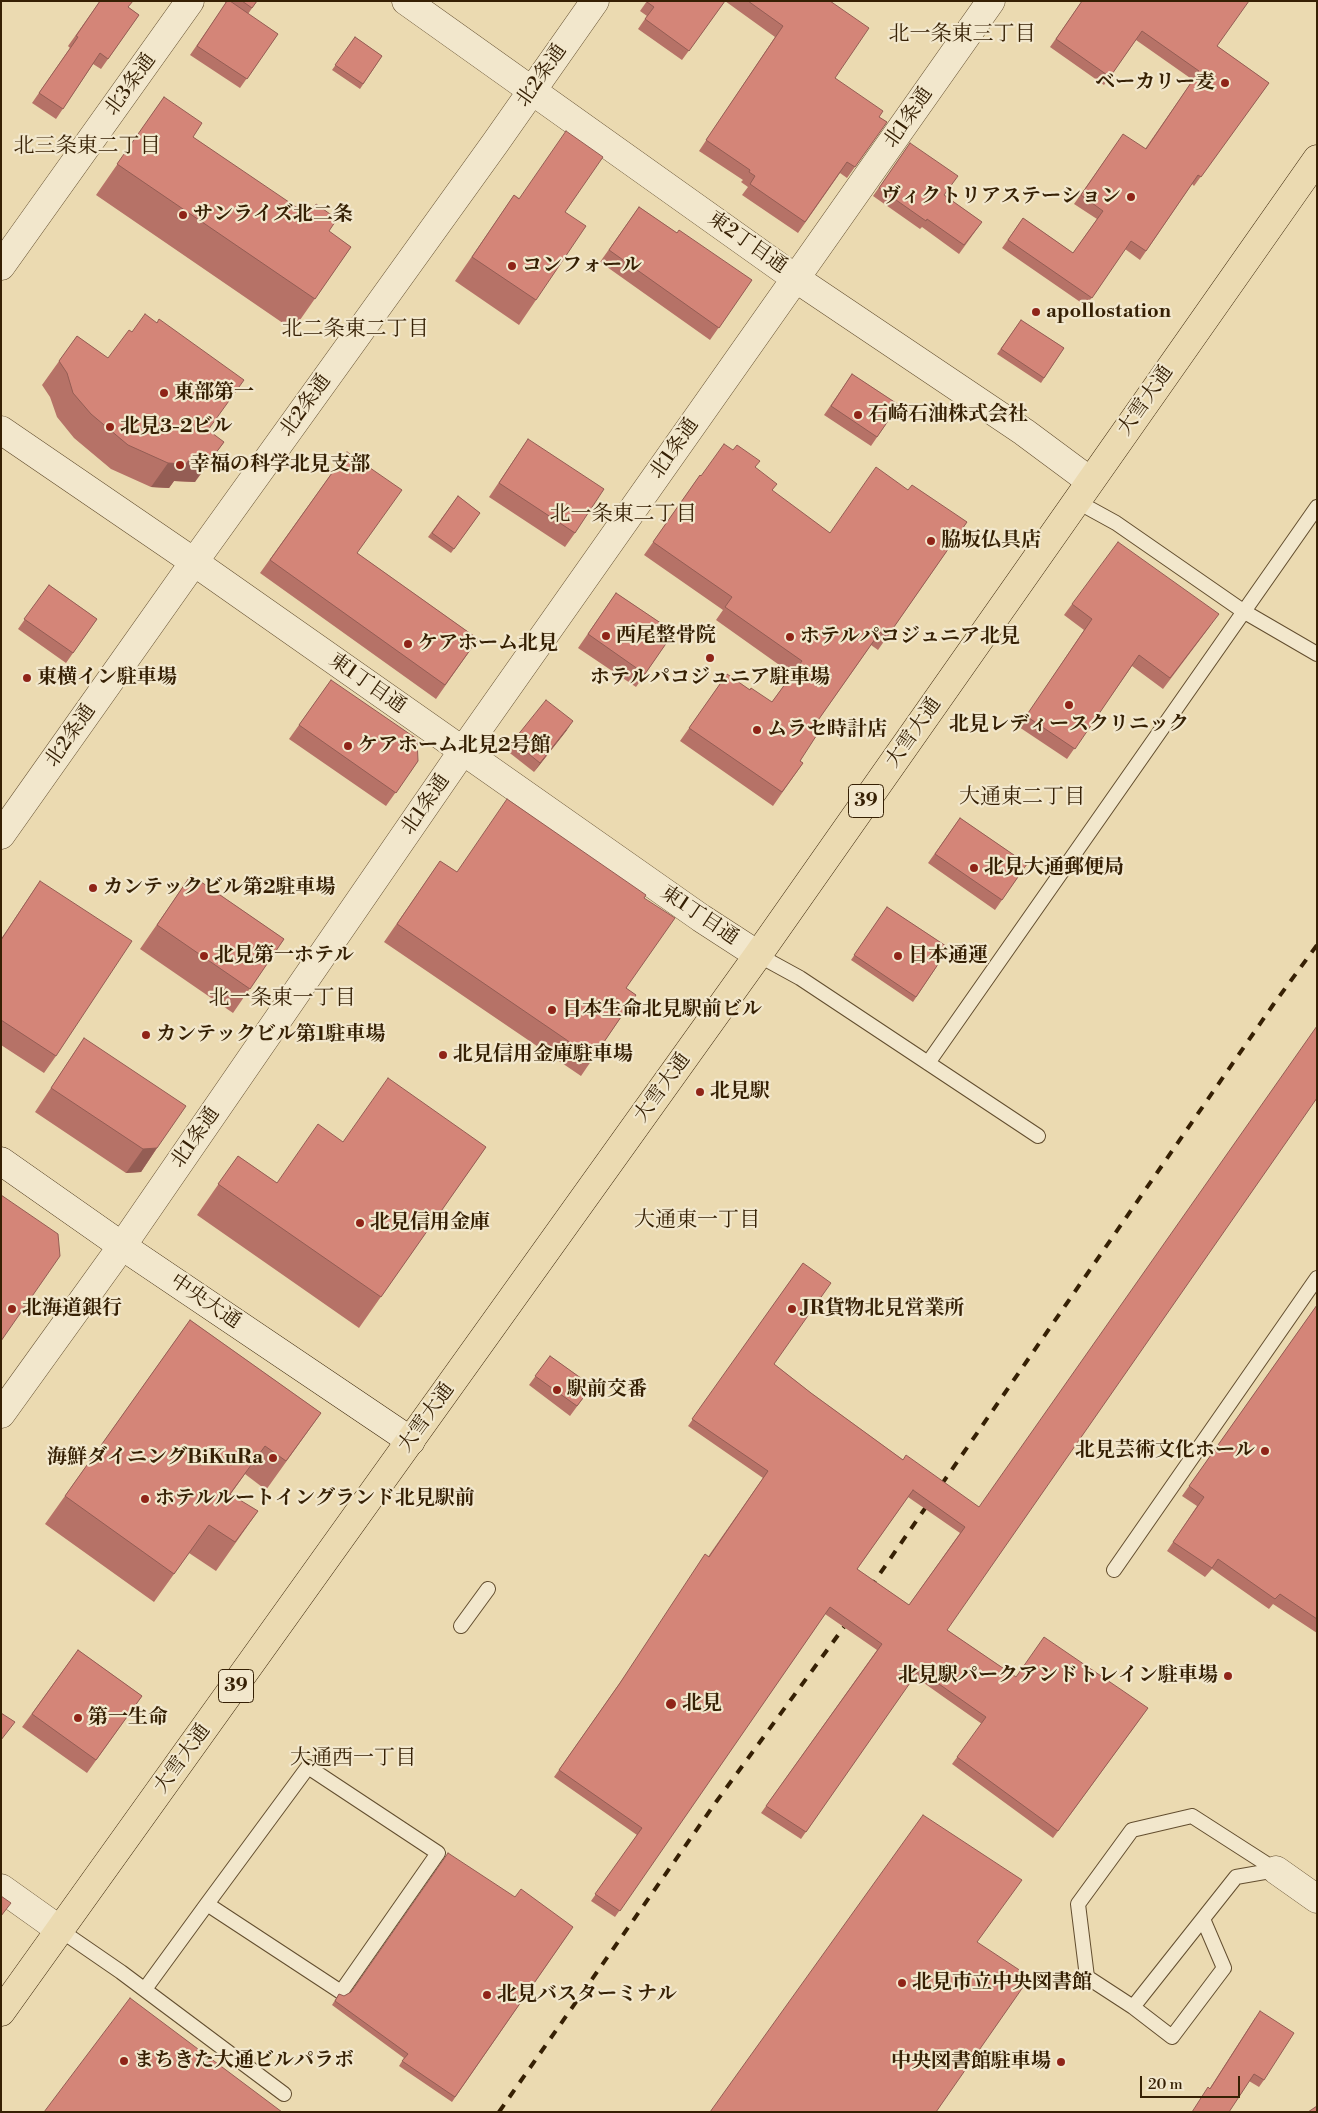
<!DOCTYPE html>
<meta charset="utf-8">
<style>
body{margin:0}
#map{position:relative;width:1318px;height:2113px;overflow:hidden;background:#ebdab1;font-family:"Libre Bodoni",serif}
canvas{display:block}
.frame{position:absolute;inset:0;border:2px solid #362004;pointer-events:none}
.scale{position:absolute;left:1140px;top:2076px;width:100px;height:22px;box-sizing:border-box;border:2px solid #362004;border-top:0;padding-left:6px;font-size:15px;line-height:18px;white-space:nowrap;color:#362004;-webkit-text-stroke:4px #f2e7cc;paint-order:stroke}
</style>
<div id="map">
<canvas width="1318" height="2113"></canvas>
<div class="frame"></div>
<div class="scale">20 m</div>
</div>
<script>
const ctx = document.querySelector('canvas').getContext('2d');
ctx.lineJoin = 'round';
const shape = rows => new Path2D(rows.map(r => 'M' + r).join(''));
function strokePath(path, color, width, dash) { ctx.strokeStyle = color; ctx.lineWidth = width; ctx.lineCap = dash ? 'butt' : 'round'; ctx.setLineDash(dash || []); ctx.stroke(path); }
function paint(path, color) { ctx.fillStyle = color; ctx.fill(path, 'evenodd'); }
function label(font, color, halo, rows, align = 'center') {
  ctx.font = font + ' "Libre Bodoni","Noto Serif JP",serif'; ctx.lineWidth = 4.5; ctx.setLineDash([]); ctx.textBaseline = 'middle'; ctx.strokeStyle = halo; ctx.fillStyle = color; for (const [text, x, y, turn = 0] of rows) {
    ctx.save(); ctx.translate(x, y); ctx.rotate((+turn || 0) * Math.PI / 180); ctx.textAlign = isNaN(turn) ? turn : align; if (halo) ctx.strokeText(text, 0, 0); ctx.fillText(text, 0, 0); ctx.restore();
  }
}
const lane = shape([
 [1076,501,1116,523,1243,611,1317,654],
 [758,955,800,978,1038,1136],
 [928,1063,1317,507],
 [1114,1570,1317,1278],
 [461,1626,488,1589],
 [1192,1816,1276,1870,1236,1877,1133,2007,1087,1977,1078,1904,1132,1830,1192,1816],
 [60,1930,121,1972,284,2094],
 [145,1989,207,1904,308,1767,438,1853,341,1992,207,1904],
 [1133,2007,1172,2037,1224,1968,1203,1919]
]);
const street = shape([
 [406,1,795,278,1024,432,1090,481],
 [1,266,190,1],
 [1,430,194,562,701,918,758,955],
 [1,835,194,562,496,142,595,1],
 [1,1414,122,1246,462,752,991,1],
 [1276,1870,1317,1899],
 [1,1888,60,1930]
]);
const secondary = shape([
 [1,1161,122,1246,411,1441]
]);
const highway = shape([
 [1,2012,758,955,1317,159]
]);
const rail = shape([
 [870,1588,1273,1005,1317,945],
 [499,2112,716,1802,844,1627]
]);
const wall = shape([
 [100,1,128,7,139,15,101,69,93,64,56,119,32,103,70,48,68,46],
 [226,1,257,1,248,14,278,34,240,88,190,55,226,3,225,3],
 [647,1,725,1,682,60,638,29,647,16,640,11],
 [725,1,830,1,835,78,879,117,887,122,847,178,840,173,798,233,742,195,748,187,741,182,743,180,699,151,775,37],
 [1082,1,1217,46,1269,83,1194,186,1192,184,1140,260,1125,249,1086,306,1002,248,1023,218,1073,253,1097,219,1074,204,1117,143,1145,149,1193,80,1136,40,1104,85,1050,47],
 [355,37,382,56,360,89,332,70],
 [164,97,193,137,351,247,293,330,96,195],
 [910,143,944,195,982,222,959,254,922,227,920,229,873,196],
 [514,195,519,198,536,300,519,325,455,281],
 [639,207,677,233,752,280,710,340,600,262],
 [1021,320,1064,348,1041,383,997,354],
 [77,336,208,430,195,482,174,481,169,488,151,487,111,469,74,438,57,417,50,397,42,385],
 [852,374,899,405,871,446,824,415],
 [528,439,575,533,565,547,489,497],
 [347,452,357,553,478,639,436,699,260,573],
 [755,467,772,491,830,533,908,490,967,522,878,650,871,645,814,726,800,761,803,763,773,806,680,741,727,674,750,690,772,702,792,674,716,620,723,610,644,555,700,475,701,476],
 [458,496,480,513,451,553,428,537],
 [49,585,97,619,66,663,18,629],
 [616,593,674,632,636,687,578,648],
 [1072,604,1211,625,1163,689,1132,666,1067,759,1019,727,1084,630,1064,615],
 [331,680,418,761,386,806,289,739],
 [567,730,534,772,506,750,513,741],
 [960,818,1027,864,995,910,928,863],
 [440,861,457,872,644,898,626,988,636,995,581,1076,384,942],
 [191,875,284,939,233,1013,140,949],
 [40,881,56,1056,44,1073,1,1045,1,939],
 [887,907,949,948,913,1002,851,960],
 [84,1038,157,1148,141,1172,126,1173,35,1112],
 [343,1142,486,1147,359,1328,197,1215,238,1156,277,1183],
 [803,1263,774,1364,811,1393,903,1460,979,1507,947,1630,1016,1677,1148,1708,1053,1838,952,1764,982,1724,914,1676,801,1839,761,1813,877,1650,825,1614,615,1917,591,1901,637,1835,554,1777,763,1478,688,1426],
 [908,1497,960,1533,909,1605,857,1569],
 [1317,1305,1317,1633,1273,1604,1269,1609,1212,1569,1205,1577,1167,1551,1197,1506,1182,1496],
 [190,1320,321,1413,266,1490,245,1474,230,1495,258,1511,216,1571,189,1553,154,1602,45,1524],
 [550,1356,592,1386,570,1416,529,1385],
 [78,1650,142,1696,87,1773,22,1727],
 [515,1897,573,1927,452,2102,399,2066,404,2058,332,2005,339,1994,344,1996,351,1992],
 [1255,2018,1264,2080,1259,2087,1249,2081,1210,2088]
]);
const shadedWall = shape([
 [224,442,195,482,174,481,169,488,151,487,168,463,191,457],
 [573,721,567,730,534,772,540,763],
 [157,1148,141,1172,126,1173,143,1149]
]);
const building = shape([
 [100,1,133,1,128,7,139,15,108,59,100,53,63,109,39,93,78,37,76,36,100,1],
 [227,1,230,1,278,34,247,79,197,46,227,1],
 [242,1,257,1,252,8,242,1],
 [647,1,725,1,689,51,645,19,654,7,647,2,647,1],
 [748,1,830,1,869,28,835,78,883,111,879,117,887,122,855,167,847,162,805,222,750,184,755,176,749,172,750,170,706,140,783,26,748,1],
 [1082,1,1249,1,1217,46,1269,83,1201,177,1198,175,1146,251,1131,241,1092,298,1008,240,1023,218,1073,253,1103,211,1081,195,1123,134,1146,149,1199,71,1142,31,1110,77,1056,39,1082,1],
 [355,37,382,56,363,84,335,65,355,37],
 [164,97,202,123,193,137,308,215,316,204,337,219,329,231,351,247,315,299,117,164,164,97],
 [566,131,603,157,565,212,586,226,536,300,472,257,514,195,519,199,566,131],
 [910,143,958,176,944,195,982,222,964,245,927,219,926,221,879,188,910,143],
 [639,207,677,233,679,230,752,280,719,328,609,250,639,207],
 [145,314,157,323,159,319,244,380,208,430,224,442,212,458,191,457,186,464,168,463,128,445,91,414,73,393,67,373,59,361,77,336,108,358,129,330,132,332,145,314],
 [1021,320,1064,348,1044,378,1001,349,1021,320],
 [852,374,899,405,877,437,831,406,852,374],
 [528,439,604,489,575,533,499,483,528,439],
 [724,444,733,450,737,445,760,461,755,467,777,484,772,490,830,533,876,467,908,490,912,485,967,522,887,637,880,632,814,726,820,730,800,761,803,763,782,792,689,728,727,674,750,690,751,688,772,702,802,661,725,607,732,597,653,542,700,475,701,476,724,444],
 [347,452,402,490,357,553,478,639,445,685,270,560,347,452],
 [458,496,480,513,454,549,432,533,458,496],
 [1118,542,1219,614,1170,678,1139,655,1075,749,1026,716,1092,619,1072,604,1118,542],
 [49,585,97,619,73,653,24,619,49,585],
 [616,593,674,632,645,674,588,634,616,593],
 [331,680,417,739,418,761,396,793,299,725,331,680],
 [546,700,573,721,540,763,513,741,546,700],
 [507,799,646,895,644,898,675,918,626,988,636,995,593,1058,397,924,440,861,457,872,507,799],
 [960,818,1027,864,1002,900,935,854,960,818],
 [191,875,284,939,250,989,157,925,191,875],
 [40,881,132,941,56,1056,1,1020,1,940,40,881],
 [887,907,949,948,916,997,854,955,887,907],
 [1317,1026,1317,1098,947,1630,1016,1677,1044,1637,1148,1708,1058,1831,957,1757,986,1717,919,1670,806,1832,766,1806,882,1644,830,1607,620,1911,595,1894,642,1828,559,1770,620,1683,705,1554,709,1557,768,1471,692,1419,803,1263,831,1283,774,1364,811,1393,903,1460,906,1455,979,1507,1317,1026],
 [913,1490,965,1527,909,1605,857,1569,913,1490],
 [84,1038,186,1106,157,1148,143,1149,51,1088,84,1038],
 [388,1078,486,1147,381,1297,218,1184,238,1156,277,1183,318,1124,343,1142,388,1078],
 [1,1195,58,1234,60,1256,1,1341,1,1195],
 [1317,1305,1317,1619,1280,1594,1275,1599,1218,1559,1212,1568,1173,1542,1204,1497,1189,1486,1317,1305],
 [190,1320,321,1413,286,1461,265,1446,230,1494,258,1511,235,1542,209,1525,174,1574,65,1496,190,1320],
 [550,1356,592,1386,577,1406,535,1376,550,1356],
 [78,1650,142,1696,96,1760,32,1714,78,1650],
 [1,1713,15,1722,1,1740,1,1713],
 [923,1815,1022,1880,977,1942,1030,1977,936,2112,710,2112,923,1815],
 [448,1853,515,1897,521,1889,573,1927,455,2097,402,2061,408,2054,335,2001,339,1994,344,1996,351,1992,448,1853],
 [1,1896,11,1903,1,1916,1,1896],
 [130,1998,282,2112,44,2112,130,1998],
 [1260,2011,1294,2033,1264,2080,1254,2074,1229,2112,1192,2112,1208,2087,1210,2089,1260,2011],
 [1317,2106,1317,2112,1308,2112,1317,2106]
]);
const markers = [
 [1225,83,5,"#8f2418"],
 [1131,197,5,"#8f2418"],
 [183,215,5,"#8f2418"],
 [512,266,5,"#8f2418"],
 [1036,312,5,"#8f2418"],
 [164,393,5,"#8f2418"],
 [858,415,5,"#8f2418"],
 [110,427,5,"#8f2418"],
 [180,465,5,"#8f2418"],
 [931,541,5,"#8f2418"],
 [606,636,5,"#8f2418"],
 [790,637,5,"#8f2418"],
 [408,644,5,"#8f2418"],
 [710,658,5,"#8f2418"],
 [27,678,5,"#8f2418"],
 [1069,705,5,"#8f2418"],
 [757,730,5,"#8f2418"],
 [348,746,5,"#8f2418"],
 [974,868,5,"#8f2418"],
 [93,888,5,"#8f2418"],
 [204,956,5,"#8f2418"],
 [898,956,5,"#8f2418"],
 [552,1010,5,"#8f2418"],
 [146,1035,5,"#8f2418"],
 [443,1055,5,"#8f2418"],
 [700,1092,5,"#8f2418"],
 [360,1223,5,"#8f2418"],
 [12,1309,5,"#8f2418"],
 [792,1309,5,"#8f2418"],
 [557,1390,5,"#8f2418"],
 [1265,1451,5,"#8f2418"],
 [273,1458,5,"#8f2418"],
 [145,1499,5,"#8f2418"],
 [1228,1676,5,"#8f2418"],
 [671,1704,6,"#8f2418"],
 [78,1718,5,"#8f2418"],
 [902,1983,5,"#8f2418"],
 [487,1995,5,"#8f2418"],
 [124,2061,5,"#8f2418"],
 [1061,2062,5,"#8f2418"]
];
const shields = [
 [866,801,35],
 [236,1686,35]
];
const shieldNames = [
 ["39",866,801],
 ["39",236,1686]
];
const streetNames = [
 ["北2条通",542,76,-55],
 ["北3条通",131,85,-54],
 ["北1条通",909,118,-55],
 ["東2丁目通",747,243,35],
 ["大雪大通",1146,401,-55],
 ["北2条通",306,406,-54],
 ["北1条通",675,449,-55],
 ["東1丁目通",367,684,35],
 ["大雪大通",914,733,-55],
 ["北2条通",71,736,-55],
 ["北1条通",426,805,-55],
 ["東1丁目通",699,916,34],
 ["大雪大通",663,1088,-54],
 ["北1条通",196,1138,-55],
 ["中央大通",205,1302,34],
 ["大雪大通",427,1418,-54],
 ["大雪大通",183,1759,-54]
];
const poiNames = [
 ["ベーカリー麦",1215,83,"right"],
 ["ヴィクトリアステーション",1121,197,"right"],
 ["サンライズ北二条",193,215],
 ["コンフォール",522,266],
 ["apollostation",1046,312],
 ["東部第一",174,393],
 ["石崎石油株式会社",868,415],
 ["北見3-2ビル",120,427],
 ["幸福の科学北見支部",190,465],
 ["脇坂仏具店",941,541],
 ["西尾整骨院",616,636],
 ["ホテルパコジュニア北見",800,637],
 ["ケアホーム北見",418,644],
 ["東横イン駐車場",37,678],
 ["ホテルパコジュニア駐車場",710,678,"center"],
 ["北見レディースクリニック",1069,725,"center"],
 ["ムラセ時計店",767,730],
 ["ケアホーム北見2号館",358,746],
 ["北見大通郵便局",984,868],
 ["カンテックビル第2駐車場",103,888],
 ["北見第一ホテル",214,956],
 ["日本通運",908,956],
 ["日本生命北見駅前ビル",562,1010],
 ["カンテックビル第1駐車場",156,1035],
 ["北見信用金庫駐車場",453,1055],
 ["北見駅",710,1092],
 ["北見信用金庫",370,1223],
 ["北海道銀行",22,1309],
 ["JR貨物北見営業所",802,1309],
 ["駅前交番",567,1390],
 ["北見芸術文化ホール",1255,1451,"right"],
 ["海鮮ダイニングBiKuRa",263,1458,"right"],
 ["ホテルルートイングランド北見駅前",155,1499],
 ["北見駅パークアンドトレイン駐車場",1218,1676,"right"],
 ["北見",682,1704],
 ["第一生命",88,1718],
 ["北見市立中央図書館",912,1983],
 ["北見バスターミナル",497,1995],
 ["まちきた大通ビルパラボ",134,2061],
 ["中央図書館駐車場",1051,2062,"right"]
];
const neighbourhoodNames = [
 ["北一条東三丁目",962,35],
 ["北三条東二丁目",87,147],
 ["北二条東二丁目",355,330],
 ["北一条東二丁目",623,515],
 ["大通東二丁目",1022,798],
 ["北一条東一丁目",282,999],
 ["大通東一丁目",697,1221],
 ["大通西一丁目",353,1759]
];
strokePath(lane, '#634e2f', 16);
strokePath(street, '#634e2f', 29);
strokePath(secondary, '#362004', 29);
strokePath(highway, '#362004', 29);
strokePath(lane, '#f2e7cc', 14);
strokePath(street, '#f2e7cc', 28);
strokePath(secondary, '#f2e7cc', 28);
strokePath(highway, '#ebdab1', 28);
strokePath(rail, '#362004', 4, [9, 9]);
paint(wall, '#b67267');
paint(shadedWall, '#945d54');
paint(building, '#d48578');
strokePath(building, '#945d54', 1);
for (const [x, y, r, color] of markers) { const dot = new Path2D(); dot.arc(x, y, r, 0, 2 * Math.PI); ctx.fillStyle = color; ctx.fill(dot); strokePath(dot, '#f2e7cc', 2); }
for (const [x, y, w] of shields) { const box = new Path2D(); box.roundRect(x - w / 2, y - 16.5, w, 33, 4); ctx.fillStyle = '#f2e7cc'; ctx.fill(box); strokePath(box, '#362004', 1); }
label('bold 19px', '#362004', null, shieldNames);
label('20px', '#362004', '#f2e7cc', streetNames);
label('bold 20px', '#362004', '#f2e7cc', poiNames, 'left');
label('21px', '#362004', '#f2e7cc', neighbourhoodNames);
</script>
